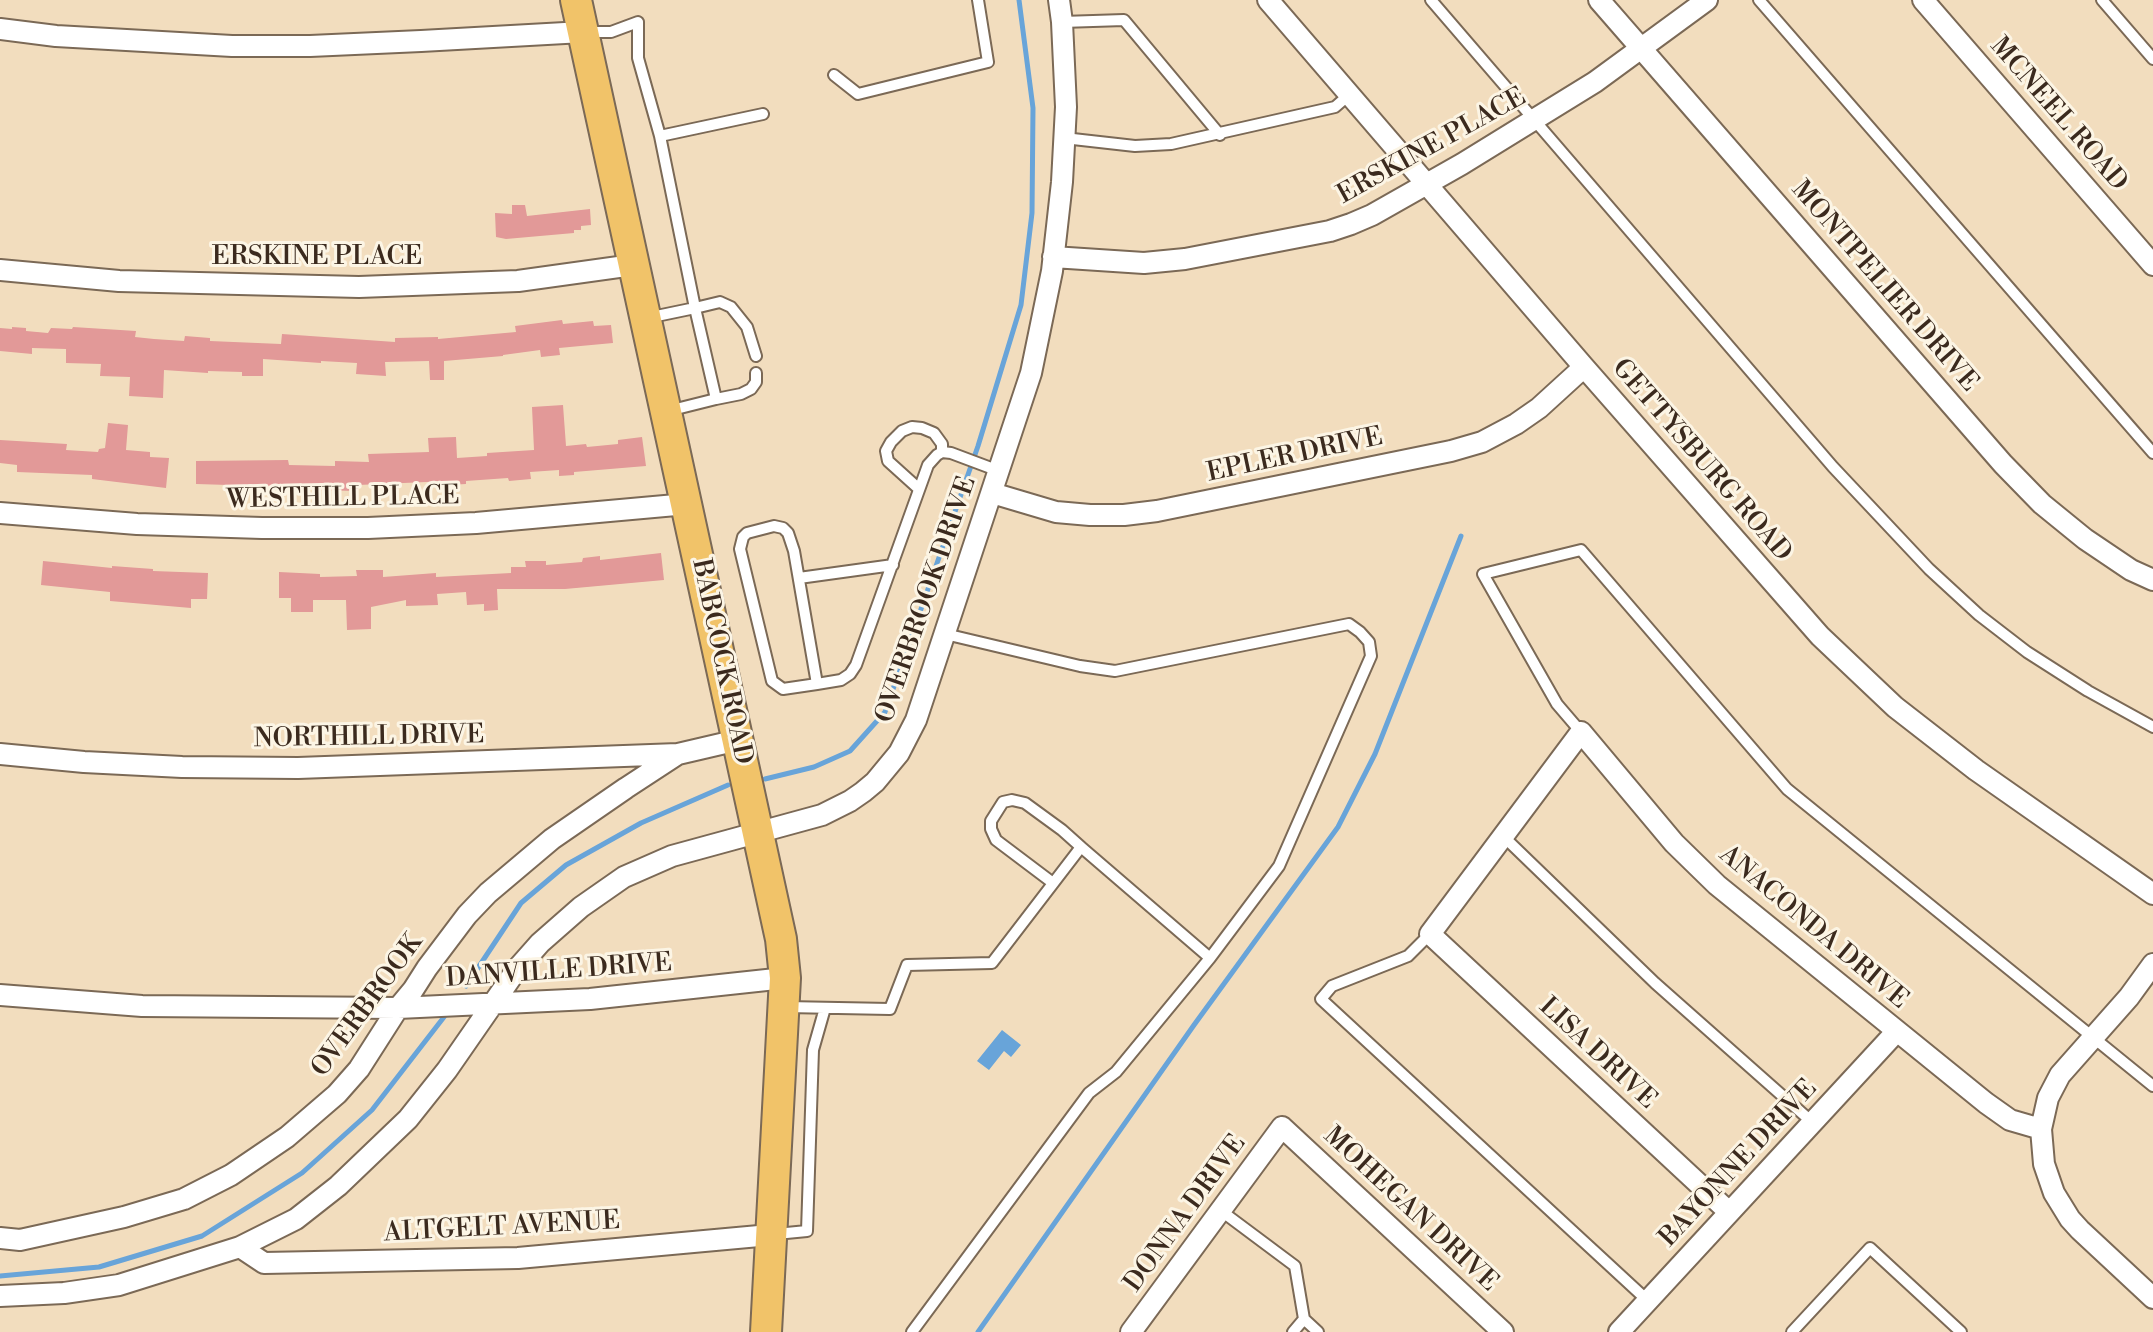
<!DOCTYPE html>
<style>
body{margin:0}
canvas{display:block;background:#f2ddbe}
</style>
<canvas width="2153" height="1332"></canvas>
<script>
const ctx = document.querySelector('canvas').getContext('2d');
ctx.lineJoin = 'round';
function paint(path, color) { ctx.fillStyle = color; ctx.fill(path, 'evenodd'); }
const shape = rows => new Path2D(rows.map(r => 'M' + r).join(''));
function strokePath(path, color, width, dash) { ctx.strokeStyle = color; ctx.lineWidth = width; ctx.lineCap = dash ? 'butt' : 'round'; ctx.setLineDash(dash || []); ctx.stroke(path); }
function label(font, color, halo, rows, align = 'center') {
  ctx.font = font + ' "Libre Bodoni",serif'; ctx.lineWidth = 6; ctx.setLineDash([]); ctx.textBaseline = 'middle'; ctx.strokeStyle = halo; ctx.fillStyle = color; for (const [text, x, y, turn = 0] of rows) {
    ctx.save(); ctx.translate(x, y); ctx.rotate((+turn || 0) * Math.PI / 180); ctx.textAlign = isNaN(turn) ? turn : align; if (halo) ctx.strokeText(text, 0, 0); ctx.fillText(text, 0, 0); ctx.restore();
  }
}
const water = shape([
 [1002,1030,1021,1045,1011,1057,1004,1051,989,1070,977,1061]
]);
const stream = shape([
 [765,779,814,767,850,751,885,712,978,446,1021,305,1032,213,1033,108,1019,0],
 [466,986,521,903,566,865,641,823,728,785],
 [0,1276,99,1267,202,1236,302,1173,372,1110,444,1017],
 [978,1332,1194,1025,1338,827,1375,754,1461,536]
]);
const building = shape([
 [512,205,525,205,527,216,590,209,591,225,581,226,581,230,574,230,574,233,506,239,496,237,495,213,512,214],
 [562,320,563,324,593,321,594,326,611,325,613,343,559,348,560,355,541,357,540,350,503,355,503,356,444,361,444,380,430,380,429,361,385,362,386,376,356,374,357,363,321,361,321,363,263,359,263,376,242,376,242,372,208,371,208,373,164,370,163,398,129,396,130,377,100,376,101,364,66,363,66,349,32,348,32,354,0,351,0,328,12,329,12,327,26,328,26,331,48,333,51,328,72,329,73,327,136,331,135,337,154,339,184,341,185,336,210,338,210,341,281,344,282,334,395,342,395,338,438,337,438,339,516,332,515,326],
 [563,405,566,446,586,444,587,447,618,444,618,440,642,437,646,466,574,472,574,475,559,476,559,470,530,472,531,479,509,481,508,478,466,481,466,484,449,485,449,481,358,485,358,491,314,490,314,486,268,486,268,489,257,490,229,489,229,485,196,484,196,461,288,460,289,465,335,466,335,461,369,462,368,454,429,452,428,438,456,437,457,458,487,456,487,453,534,450,532,407],
 [108,423,128,425,126,450,150,452,150,457,169,458,166,488,92,479,92,475,17,472,17,465,0,463,0,440,67,444,66,450,98,452,99,449,105,448],
 [661,553,664,580,565,589,497,589,498,610,484,611,484,604,467,605,466,592,437,594,438,605,406,606,406,600,371,607,371,629,347,630,346,600,313,600,313,612,291,612,291,598,279,598,279,572,320,574,320,577,357,576,356,570,383,570,383,577,436,573,436,577,511,573,511,567,526,567,525,561,546,561,546,565,582,562,583,558,600,556,600,560],
 [43,561,112,568,112,566,153,569,153,571,208,573,207,599,191,599,191,608,110,601,110,592,41,585]
]);
const lane = shape([
 [1431,0,1833,467,1929,569,1979,615,2027,652,2088,691,2153,727],
 [1759,0,2153,453],
 [2102,0,2153,59],
 [1062,22,1124,20,1220,135],
 [585,32,611,32,638,22,638,58,660,136,695,308,647,318],
 [834,75,858,94,988,62,978,0],
 [660,136,763,114],
 [1064,138,1135,146,1171,144,1335,107,1350,94],
 [716,399,741,394,751,389,756,382,756,373],
 [668,411,716,399,695,308,720,302,731,307,747,327,756,356],
 [919,489,888,461,886,451,891,442,902,431,912,427,922,428,934,433,942,444,942,452],
 [799,578,893,565],
 [817,684,794,551,788,533,783,528,774,526,747,533,743,537,740,549,772,681,783,689,817,684,841,680,850,674,856,665,928,465,937,455,942,452,951,453,999,471],
 [1581,732,1557,704,1483,574,1581,550,1787,789,2153,1086],
 [1503,836,1655,983,1812,1122],
 [1053,883,996,840,991,829,991,821,1003,802,1012,800,1025,803,1062,830,1081,847],
 [1430,934,1408,956,1332,986,1321,999,1647,1300],
 [786,1007,890,1009,907,965,992,963,1081,847,1210,958],
 [1220,1210,1295,1266,1304,1319,1293,1332],
 [776,1234,807,1231,813,1050,825,1008],
 [1304,1319,1318,1332],
 [912,1332,1089,1093,1116,1072,1210,958,1279,866,1371,656,1369,642,1360,632,1349,624,1115,671,1080,666,945,634],
 [1792,1332,1870,1248,1961,1332]
]);
const street = shape([
 [1268,0,1584,367,1820,636,1895,707,1976,770,2153,894],
 [1599,0,2003,464,2042,504,2085,539,2131,570,2153,580],
 [1923,0,2153,265],
 [0,29,56,36,232,46,310,46,421,41,583,32],
 [1053,257,1144,263,1185,259,1330,231,1351,224,1372,215,1462,164,1595,82,1707,0],
 [0,270,119,281,359,287,518,281,633,265],
 [992,493,1056,512,1090,515,1124,515,1157,511,1451,451,1482,442,1516,424,1539,408,1584,367],
 [0,513,137,524,262,528,368,528,476,523,687,504],
 [0,754,84,762,182,767,298,768,678,754,738,740],
 [2153,964,2129,997,2060,1075,2048,1098,2041,1129,2044,1164,2054,1193,2070,1219,2080,1230,2153,1298],
 [0,995,142,1006,398,1008,590,999,785,978],
 [1729,1212,1430,934,1581,732,1674,843,1717,885,1986,1103,2010,1120,2041,1129],
 [0,1238,20,1240,124,1217,184,1199,231,1175,287,1137,337,1094,359,1069,398,1008,413,990,427,968,467,915,488,893,552,839,626,788,678,754],
 [240,1247,264,1263,518,1258,770,1235],
 [0,1296,64,1293,119,1285,240,1247,296,1219,338,1186,408,1119,447,1070,517,969,540,943,581,907,624,877,672,856,822,815,850,801,863,792,875,782,899,753,916,720,1031,373,1052,271,1062,182,1066,107,1062,22,1059,0],
 [1131,1332,1282,1127,1503,1332],
 [1619,1332,1897,1031]
]);
const primary = shape([
 [576,0,781,939,785,978,766,1332]
]);
const streetNames = [
 ["MCNEEL ROAD",2058,115,49],
 ["ERSKINE PLACE",1432,147,-29],
 ["ERSKINE PLACE",317,258],
 ["MONTPELIER DRIVE",1884,287,49],
 ["EPLER DRIVE",1295,456,-12],
 ["GETTYSBURG ROAD",1701,461,49],
 ["WESTHILL PLACE",343,499,-1],
 ["OVERBROOK DRIVE",927,600,-71],
 ["BABCOCK ROAD",721,662,78],
 ["NORTHILL DRIVE",369,738,-1],
 ["ANACONDA DRIVE",1813,928,40],
 ["DANVILLE DRIVE",559,972,-4],
 ["OVERBROOK",368,1006,-54],
 ["LISA DRIVE",1597,1054,43],
 ["BAYONNE DRIVE",1739,1164,-47],
 ["MOHEGAN DRIVE",1410,1210,43],
 ["DONNA DRIVE",1186,1214,-54],
 ["ALTGELT AVENUE",502,1228,-3]
];
paint(water, '#68a4d9');
strokePath(stream, '#68a4d9', 5);
paint(building, '#e29998');
strokePath(lane, '#7b6956', 14);
strokePath(street, '#7b6956', 24);
strokePath(primary, '#7b6956', 34);
strokePath(lane, '#fff', 10);
strokePath(street, '#fff', 20);
strokePath(primary, '#f1c369', 30);
label('26px', '#3b2a1e', '#fcf5e5', streetNames);
</script>
